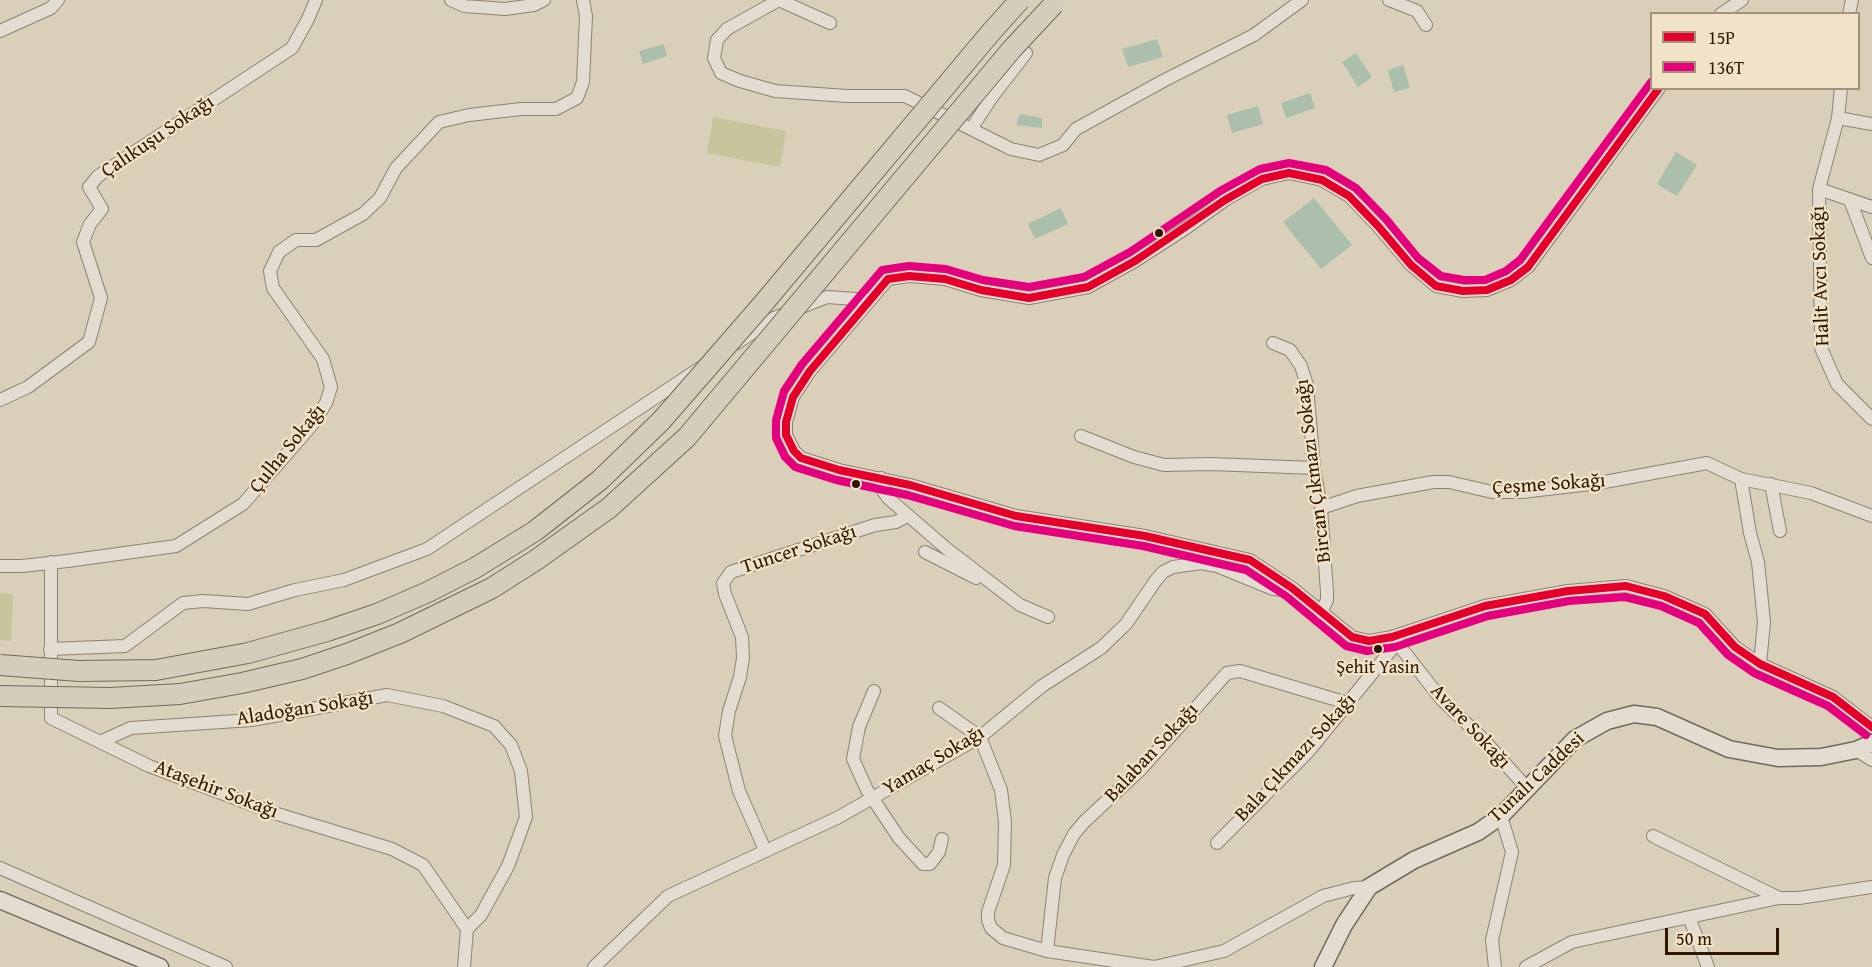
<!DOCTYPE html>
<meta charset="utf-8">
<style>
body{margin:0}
#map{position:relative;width:1872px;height:967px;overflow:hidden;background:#dacfb9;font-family:"Gentium Book Plus",serif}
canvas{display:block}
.legend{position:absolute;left:1650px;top:12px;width:210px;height:78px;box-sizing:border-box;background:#f0e3c8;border:2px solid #a39178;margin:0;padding:8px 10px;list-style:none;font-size:18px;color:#2f1700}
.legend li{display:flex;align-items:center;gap:12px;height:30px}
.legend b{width:30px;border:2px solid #a39178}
.scale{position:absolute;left:1665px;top:928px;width:114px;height:27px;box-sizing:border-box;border:3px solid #2f1700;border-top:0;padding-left:8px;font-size:18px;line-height:21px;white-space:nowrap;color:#2f1700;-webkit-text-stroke:4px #f0e3c8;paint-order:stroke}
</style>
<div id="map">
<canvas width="1872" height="967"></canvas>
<ul class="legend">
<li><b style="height:8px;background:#e4002b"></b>15P</li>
<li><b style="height:8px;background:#e5007d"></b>136T</li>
</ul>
<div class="scale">50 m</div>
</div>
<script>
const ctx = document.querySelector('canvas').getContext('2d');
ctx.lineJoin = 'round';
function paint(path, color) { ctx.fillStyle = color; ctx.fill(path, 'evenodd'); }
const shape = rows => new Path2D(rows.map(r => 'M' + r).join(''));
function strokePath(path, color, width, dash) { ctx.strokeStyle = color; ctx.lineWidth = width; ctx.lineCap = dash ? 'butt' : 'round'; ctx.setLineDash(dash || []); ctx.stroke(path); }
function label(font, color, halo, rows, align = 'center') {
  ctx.font = font + ' "Gentium Book Plus",serif'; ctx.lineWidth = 4.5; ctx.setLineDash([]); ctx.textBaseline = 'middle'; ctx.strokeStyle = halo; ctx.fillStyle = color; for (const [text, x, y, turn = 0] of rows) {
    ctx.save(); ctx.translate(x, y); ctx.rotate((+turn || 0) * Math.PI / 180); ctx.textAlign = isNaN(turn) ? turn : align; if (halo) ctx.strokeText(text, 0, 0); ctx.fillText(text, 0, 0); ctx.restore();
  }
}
const green = shape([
 [713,117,786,131,780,167,707,153],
 [0,593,13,594,11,641,0,640]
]);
const water = shape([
 [1157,39,1163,57,1128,67,1122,49],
 [664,44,667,56,643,64,639,51],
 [1356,53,1372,77,1358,87,1342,62],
 [1403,65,1410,88,1394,92,1388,70],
 [1310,93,1315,108,1286,118,1281,103],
 [1258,106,1263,124,1232,133,1227,115],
 [1020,114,1042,118,1042,128,1016,125],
 [1676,152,1697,165,1677,196,1657,184],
 [1314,198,1352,245,1321,269,1283,222],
 [1061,208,1068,224,1035,239,1028,224]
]);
const minor = shape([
 [451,0,464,6,505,9,534,5,544,0],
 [779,0,727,29,717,40,714,58,721,73,740,81,775,91,847,96,905,96,1011,149,1039,155,1063,145,1076,129,1163,81,1254,35,1302,0],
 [779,0,830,23],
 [1389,0,1417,11,1426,25],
 [1721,14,1742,0],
 [1849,14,1852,0],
 [0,31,51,8,58,0],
 [1659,88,1528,267,1511,280,1487,290,1463,291,1436,286,1411,265,1378,226,1349,196,1322,180,1289,173,1262,179,1225,200,1186,228,1135,261,1088,287,1029,298,981,290,945,279,909,276,888,279,810,371,793,397,786,422,786,435,794,451,801,458,839,470,910,485,1016,516,1145,536,1250,560,1292,588,1352,637,1369,641,1392,637,1485,606,1568,591,1626,586,1664,596,1705,614,1735,647,1760,664,1833,697,1872,727],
 [1841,88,1838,118,1819,189,1821,348,1837,384,1872,419],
 [1838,118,1872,124],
 [971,129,992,97,1026,53],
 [1819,189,1872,207],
 [1850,200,1872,258],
 [737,343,774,318,827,297,870,300],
 [1273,343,1290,350,1301,366,1307,385,1314,468,1321,508,1327,592,1327,600,1321,613],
 [0,400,28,387,89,342,101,298,83,242,90,224,102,209,89,187,98,176,292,48,308,19,316,0],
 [1081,436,1134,457,1164,465,1211,464,1314,468],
 [881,478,883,491,888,498,947,549,1020,605,1048,617],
 [1741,479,1750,533,1758,562,1764,622,1760,664],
 [1771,484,1780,531],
 [1321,508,1357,496,1433,482,1449,482,1492,492,1522,492,1599,483,1707,463,1741,479,1811,493,1872,516],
 [925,552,976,578],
 [51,562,51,718,149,766,274,813,392,849,423,865,467,929,464,967],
 [0,566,22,566,67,561,176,546,243,504,312,425,326,403,331,387,323,359,273,288,270,271,279,252,296,240,316,240,363,214,380,198,396,168,439,122,469,115,521,109,556,109,577,98,583,82,586,16,583,0],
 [1394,639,1442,700,1482,738,1527,788],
 [50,649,125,646,183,603,203,601,248,604,295,590,344,580,427,549,700,368],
 [874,691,859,727,853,759,867,790,899,838,923,864,930,864,939,852,942,839],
 [939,708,980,737,1001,790,1005,822,1004,865,988,912,988,920,991,928,1003,938,1047,951,1154,967,1224,951,1323,896,1354,888,1369,887],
 [102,741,131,728,252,720,387,695,443,706,494,726,511,745,521,771,526,817,508,866,481,915,467,929],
 [1856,750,1872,760],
 [1653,836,1779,898],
 [1217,843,1308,752,1396,644],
 [765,850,739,791,725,736,729,711,740,677,743,658,742,637,725,594,723,583,731,572,875,525,896,522,907,516],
 [0,868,226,967],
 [1689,917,1708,967],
 [1047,951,1055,878,1063,855,1074,834,1084,822,1141,769,1227,673,1240,671,1347,703],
 [594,967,668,896,837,818,980,737,1042,686,1101,648,1126,624,1156,580,1163,572,1173,567,1201,563,1217,566,1273,589,1285,590,1292,588],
 [1495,967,1492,940,1512,852,1501,816],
 [1526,967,1572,942,1779,898,1799,898,1872,887]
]);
const secondary = shape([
 [0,900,160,967],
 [1323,967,1344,925,1369,887,1414,860,1478,832,1501,816,1575,739,1607,721,1634,714,1657,717,1729,749,1778,758,1821,757,1856,750,1872,743]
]);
const trunkBridge = shape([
 [0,665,79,671,156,670,248,653,327,631,377,614,428,592,475,568,535,531,600,480,661,421,762,305,992,31,1020,0],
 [0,696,110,698,180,694,242,683,302,669,347,654,400,633,492,588,536,560,609,508,687,437,1012,49,1054,4]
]);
const bus1 = shape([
 [1659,88,1528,267,1511,280,1487,290,1463,291,1436,286,1411,265,1378,226,1349,196,1322,180,1289,173,1262,179,1225,200,1135,261,1088,287,1029,298,981,290,945,279,909,276,888,279,810,371,793,397,786,422,786,435,794,451,801,458,839,470,910,485,1016,516,1145,536,1250,560,1292,588,1352,637,1369,641,1392,637,1485,606,1568,591,1626,586,1664,596,1705,614,1735,647,1760,664,1833,697,1872,727]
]);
const bus2 = shape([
 [1651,82,1520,260,1506,271,1485,280,1464,280,1441,276,1418,258,1386,219,1356,188,1326,170,1289,163,1260,169,1220,191,1130,252,1084,277,1029,287,983,280,946,269,909,266,882,270,802,364,784,391,776,420,776,438,785,457,795,467,836,480,907,495,1014,526,1143,546,1246,570,1286,596,1346,646,1367,651,1395,647,1488,616,1569,601,1625,597,1661,606,1699,623,1728,655,1754,673,1828,706,1866,735]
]);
const markers = [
 [1159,233,5,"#2f1700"],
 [856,484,5,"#2f1700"],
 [1378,649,5,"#2f1700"]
];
const busNames = [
 ["Şehit Yasin",1378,668]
];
const streetNames = [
 ["Çalıkuşu Sokağı",158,137,-34],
 ["Halit Avcı Sokağı",1821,276,-92],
 ["Çulha Sokağı",288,449,-51],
 ["Bircan Çıkmazı Sokağı",1314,471,-97],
 ["Çeşme Sokağı",1549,485,-4],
 ["Tuncer Sokağı",799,550,-18],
 ["Aladoğan Sokağı",305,709,-9],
 ["Avare Sokağı",1470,727,47],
 ["Balaban Sokağı",1152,753,-47],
 ["Bala Çıkmazı Sokağı",1296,758,-47],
 ["Yamaç Sokağı",934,761,-31],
 ["Tunalı Caddesi",1537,778,-43],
 ["Ataşehir Sokağı",216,790,21]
];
paint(green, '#cac49c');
paint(water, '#abbfac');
strokePath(minor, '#8c8374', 14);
strokePath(secondary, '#746a5c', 19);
strokePath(minor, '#e2dcd1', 12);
strokePath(secondary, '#e2dcd1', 16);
strokePath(trunkBridge, '#746a5c', 22, []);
strokePath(trunkBridge, '#d6ccbc', 20);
strokePath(bus1, '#e4002b', 8);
strokePath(bus2, '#e5007d', 8);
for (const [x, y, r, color] of markers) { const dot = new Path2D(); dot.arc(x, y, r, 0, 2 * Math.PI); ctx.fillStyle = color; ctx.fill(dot); strokePath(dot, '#f0e3c8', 2); }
label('18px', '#2f1700', '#f0e3c8', busNames);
label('20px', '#2f1700', '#f0e3c8', streetNames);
</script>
